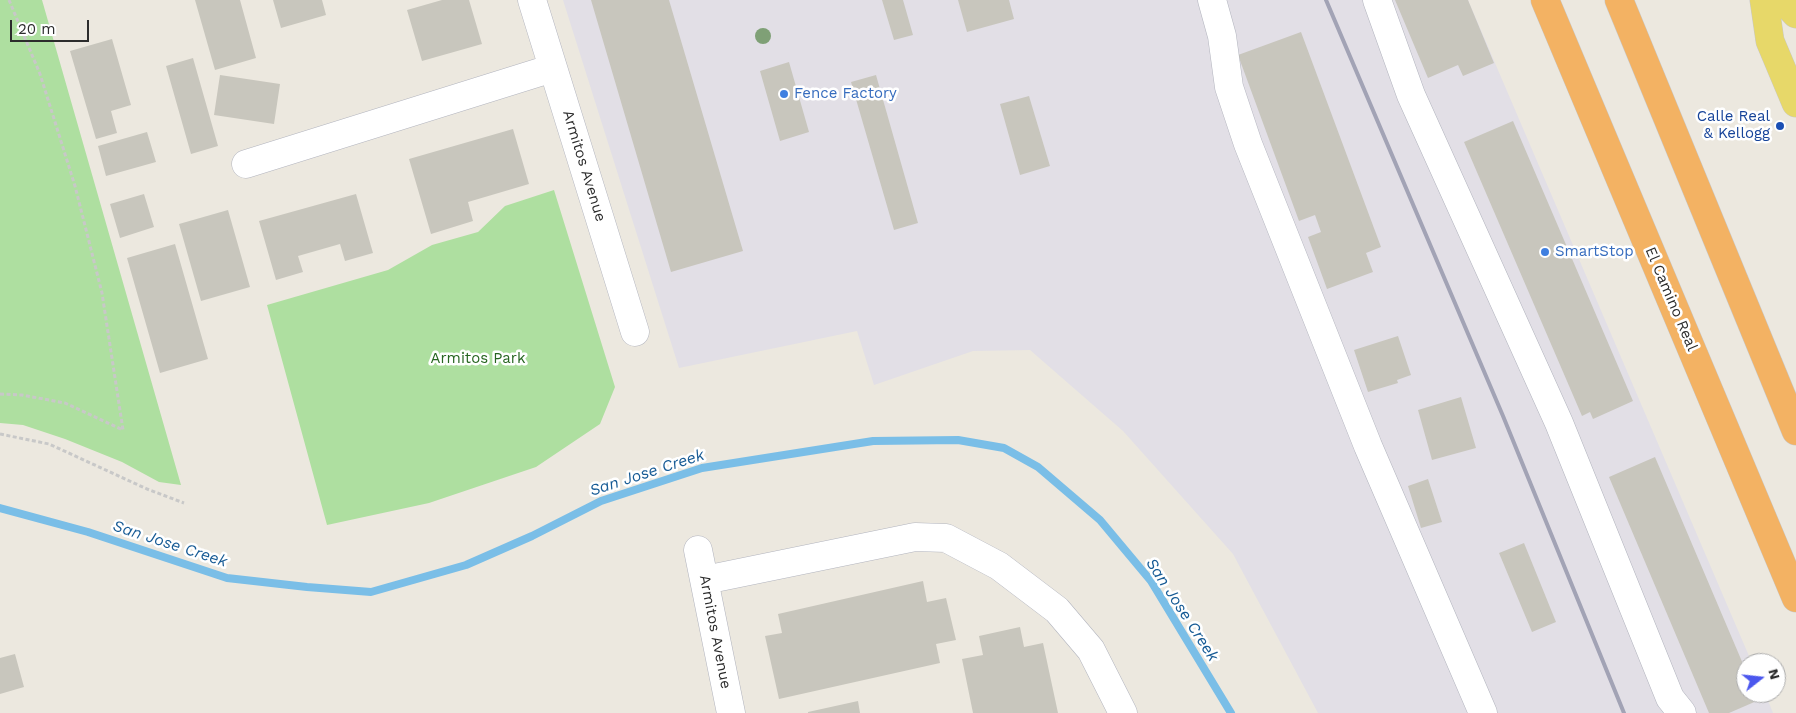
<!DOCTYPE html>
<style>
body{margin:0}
#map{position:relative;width:1796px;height:713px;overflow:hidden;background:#ece8df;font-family:"Work Sans",sans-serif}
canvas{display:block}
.north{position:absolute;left:1736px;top:653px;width:50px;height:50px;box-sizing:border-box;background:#fff;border:1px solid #ababab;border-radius:50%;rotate:74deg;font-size:14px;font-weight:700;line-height:20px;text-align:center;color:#2c2c2c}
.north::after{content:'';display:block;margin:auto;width:18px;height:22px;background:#4b57ee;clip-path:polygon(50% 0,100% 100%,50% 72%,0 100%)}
.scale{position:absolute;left:10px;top:20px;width:79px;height:22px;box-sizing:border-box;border:2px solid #2c2c2c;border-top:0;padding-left:6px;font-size:15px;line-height:18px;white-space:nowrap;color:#2c2c2c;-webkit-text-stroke:4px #fff;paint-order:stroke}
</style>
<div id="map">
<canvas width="1796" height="713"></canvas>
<div class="north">N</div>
<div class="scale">20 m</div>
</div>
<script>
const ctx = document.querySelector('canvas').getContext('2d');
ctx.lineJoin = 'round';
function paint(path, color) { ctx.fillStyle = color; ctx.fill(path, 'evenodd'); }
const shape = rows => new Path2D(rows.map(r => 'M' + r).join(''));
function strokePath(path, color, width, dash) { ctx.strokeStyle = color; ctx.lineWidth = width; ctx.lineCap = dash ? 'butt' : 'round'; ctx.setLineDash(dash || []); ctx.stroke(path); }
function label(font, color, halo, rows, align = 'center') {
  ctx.font = font + ' "Work Sans",sans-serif'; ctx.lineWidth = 5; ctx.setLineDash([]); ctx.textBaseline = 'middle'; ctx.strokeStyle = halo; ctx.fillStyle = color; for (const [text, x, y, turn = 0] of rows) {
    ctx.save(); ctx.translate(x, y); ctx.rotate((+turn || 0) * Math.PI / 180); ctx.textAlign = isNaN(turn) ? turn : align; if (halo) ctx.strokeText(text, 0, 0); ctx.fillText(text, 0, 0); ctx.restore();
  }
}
const industrial = shape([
 [563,0,1468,0,1752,663,1746,663,1746,693,1765,693,1773,713,1318,713,1233,554,1123,431,1030,350,973,351,874,385,857,331,679,368]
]);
const green = shape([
 [0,0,42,0,181,485,159,482,122,462,65,439,23,425,0,423],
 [554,190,615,387,600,424,536,467,429,503,327,525,267,305,388,270,432,245,478,232,505,206]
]);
const stream = shape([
 [0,508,88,532,227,578,307,587,371,592,466,565,532,536,601,501,702,468,873,441,958,440,1004,448,1038,467,1100,520,1151,581,1231,713]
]);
const building = shape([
 [195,0,240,0,256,58,215,70],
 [273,0,322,0,326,15,281,28],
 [442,0,469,0,482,44,422,61,407,10],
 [591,0,669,0,743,251,671,272],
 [882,0,903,0,913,35,894,40],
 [958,0,1009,0,1014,19,967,32],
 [1395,0,1468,0,1494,63,1463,76,1458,65,1428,78],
 [1301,32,1381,247,1366,253,1373,272,1327,289,1308,237,1321,232,1315,215,1299,221,1238,55],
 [112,39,131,105,111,111,117,133,96,139,70,51],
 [193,58,218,146,191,154,166,66],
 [789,62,809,132,780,141,760,71],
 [220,75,280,84,274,124,214,115],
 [876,75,918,223,894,230,851,82],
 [1029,96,1050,166,1020,175,1000,104],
 [1513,121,1633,401,1593,419,1590,412,1582,416,1464,142],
 [513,129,529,184,468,202,473,221,431,234,409,159],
 [147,132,156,162,106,176,98,146],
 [144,194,154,227,120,238,110,204],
 [356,194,373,253,345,261,340,244,298,256,303,272,276,280,259,221],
 [228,210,250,287,201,301,179,224],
 [175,244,208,359,160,373,127,258],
 [1398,336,1411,375,1397,380,1398,383,1368,392,1354,350],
 [1461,397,1476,448,1432,460,1418,410],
 [1655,457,1746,671,1746,693,1755,693,1759,700,1729,713,1709,713,1609,477],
 [1428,479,1442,522,1421,528,1408,486],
 [1524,543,1556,622,1532,632,1499,553],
 [923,581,927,602,946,598,956,640,936,644,940,663,779,699,765,636,782,633,778,614],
 [1020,627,1024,647,1043,643,1058,713,973,713,962,659,983,655,979,636],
 [15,654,24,687,0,694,0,658],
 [858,701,860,713,808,713,808,712]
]);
const path = shape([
 [9,0,40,74,75,186,102,293,123,430],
 [0,394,22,395,65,403,123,430],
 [0,434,49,444,147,489,184,503]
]);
const minor = shape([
 [532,0,635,332],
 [1212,0,1222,36,1229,87,1248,144,1368,446,1483,713],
 [1377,0,1411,95,1559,423,1670,698,1682,713],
 [246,164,553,68],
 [698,550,731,713],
 [705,580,915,537,946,538,999,566,1057,610,1091,650,1123,713]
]);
const major = shape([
 [1764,0,1770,41,1796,103],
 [1783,0,1796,14]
]);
const highway = shape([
 [1545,0,1796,598],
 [1619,0,1796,431]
]);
const rail = shape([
 [1326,0,1503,416,1624,713]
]);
const trees = [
 [763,36]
];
const markers = [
 [784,94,5,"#3f7fe0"],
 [1780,126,5,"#1a4fb4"],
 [1545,252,5,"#3f7fe0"]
];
const shopNames = [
 ["Fence Factory",794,94],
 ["SmartStop",1555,252]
];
const transitNames = [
 ["Calle Real",1770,117],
 ["& Kellogg",1770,134]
];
const streetNames = [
 ["Armitos Avenue",584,166,73],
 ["El Camino Real",1671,299,67],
 ["Armitos Avenue",715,632,79]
];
const parkNames = [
 ["Armitos Park",478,359]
];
const waterNames = [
 ["San Jose Creek",647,473,-18],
 ["San Jose Creek",170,544,18],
 ["San Jose Creek",1182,610,57]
];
paint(industrial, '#e2dfe6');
paint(green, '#aedfa0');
strokePath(stream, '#7abee7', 8);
paint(building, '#c8c6bd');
strokePath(minor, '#b2b4be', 29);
strokePath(major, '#c8c8c8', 29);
strokePath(highway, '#c8c8c8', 29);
strokePath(path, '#c8c8c8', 3, [4, 2.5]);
strokePath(minor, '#fff', 28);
strokePath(major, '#e7d869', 28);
strokePath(highway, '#f3b263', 28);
strokePath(rail, '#a2a3b5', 4);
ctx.fillStyle = '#7fa076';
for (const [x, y] of trees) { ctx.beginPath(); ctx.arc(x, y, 8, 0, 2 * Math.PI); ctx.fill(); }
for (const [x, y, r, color] of markers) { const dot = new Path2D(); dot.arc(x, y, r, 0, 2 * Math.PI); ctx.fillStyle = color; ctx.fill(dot); strokePath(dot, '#fff', 2); }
label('15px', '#366cbe', '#fff', shopNames, 'left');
label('15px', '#164399', '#fff', transitNames, 'right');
label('15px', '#2c2c2c', '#fff', streetNames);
label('15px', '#266520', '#fff', parkNames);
label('italic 16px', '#175b95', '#fff', waterNames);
</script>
